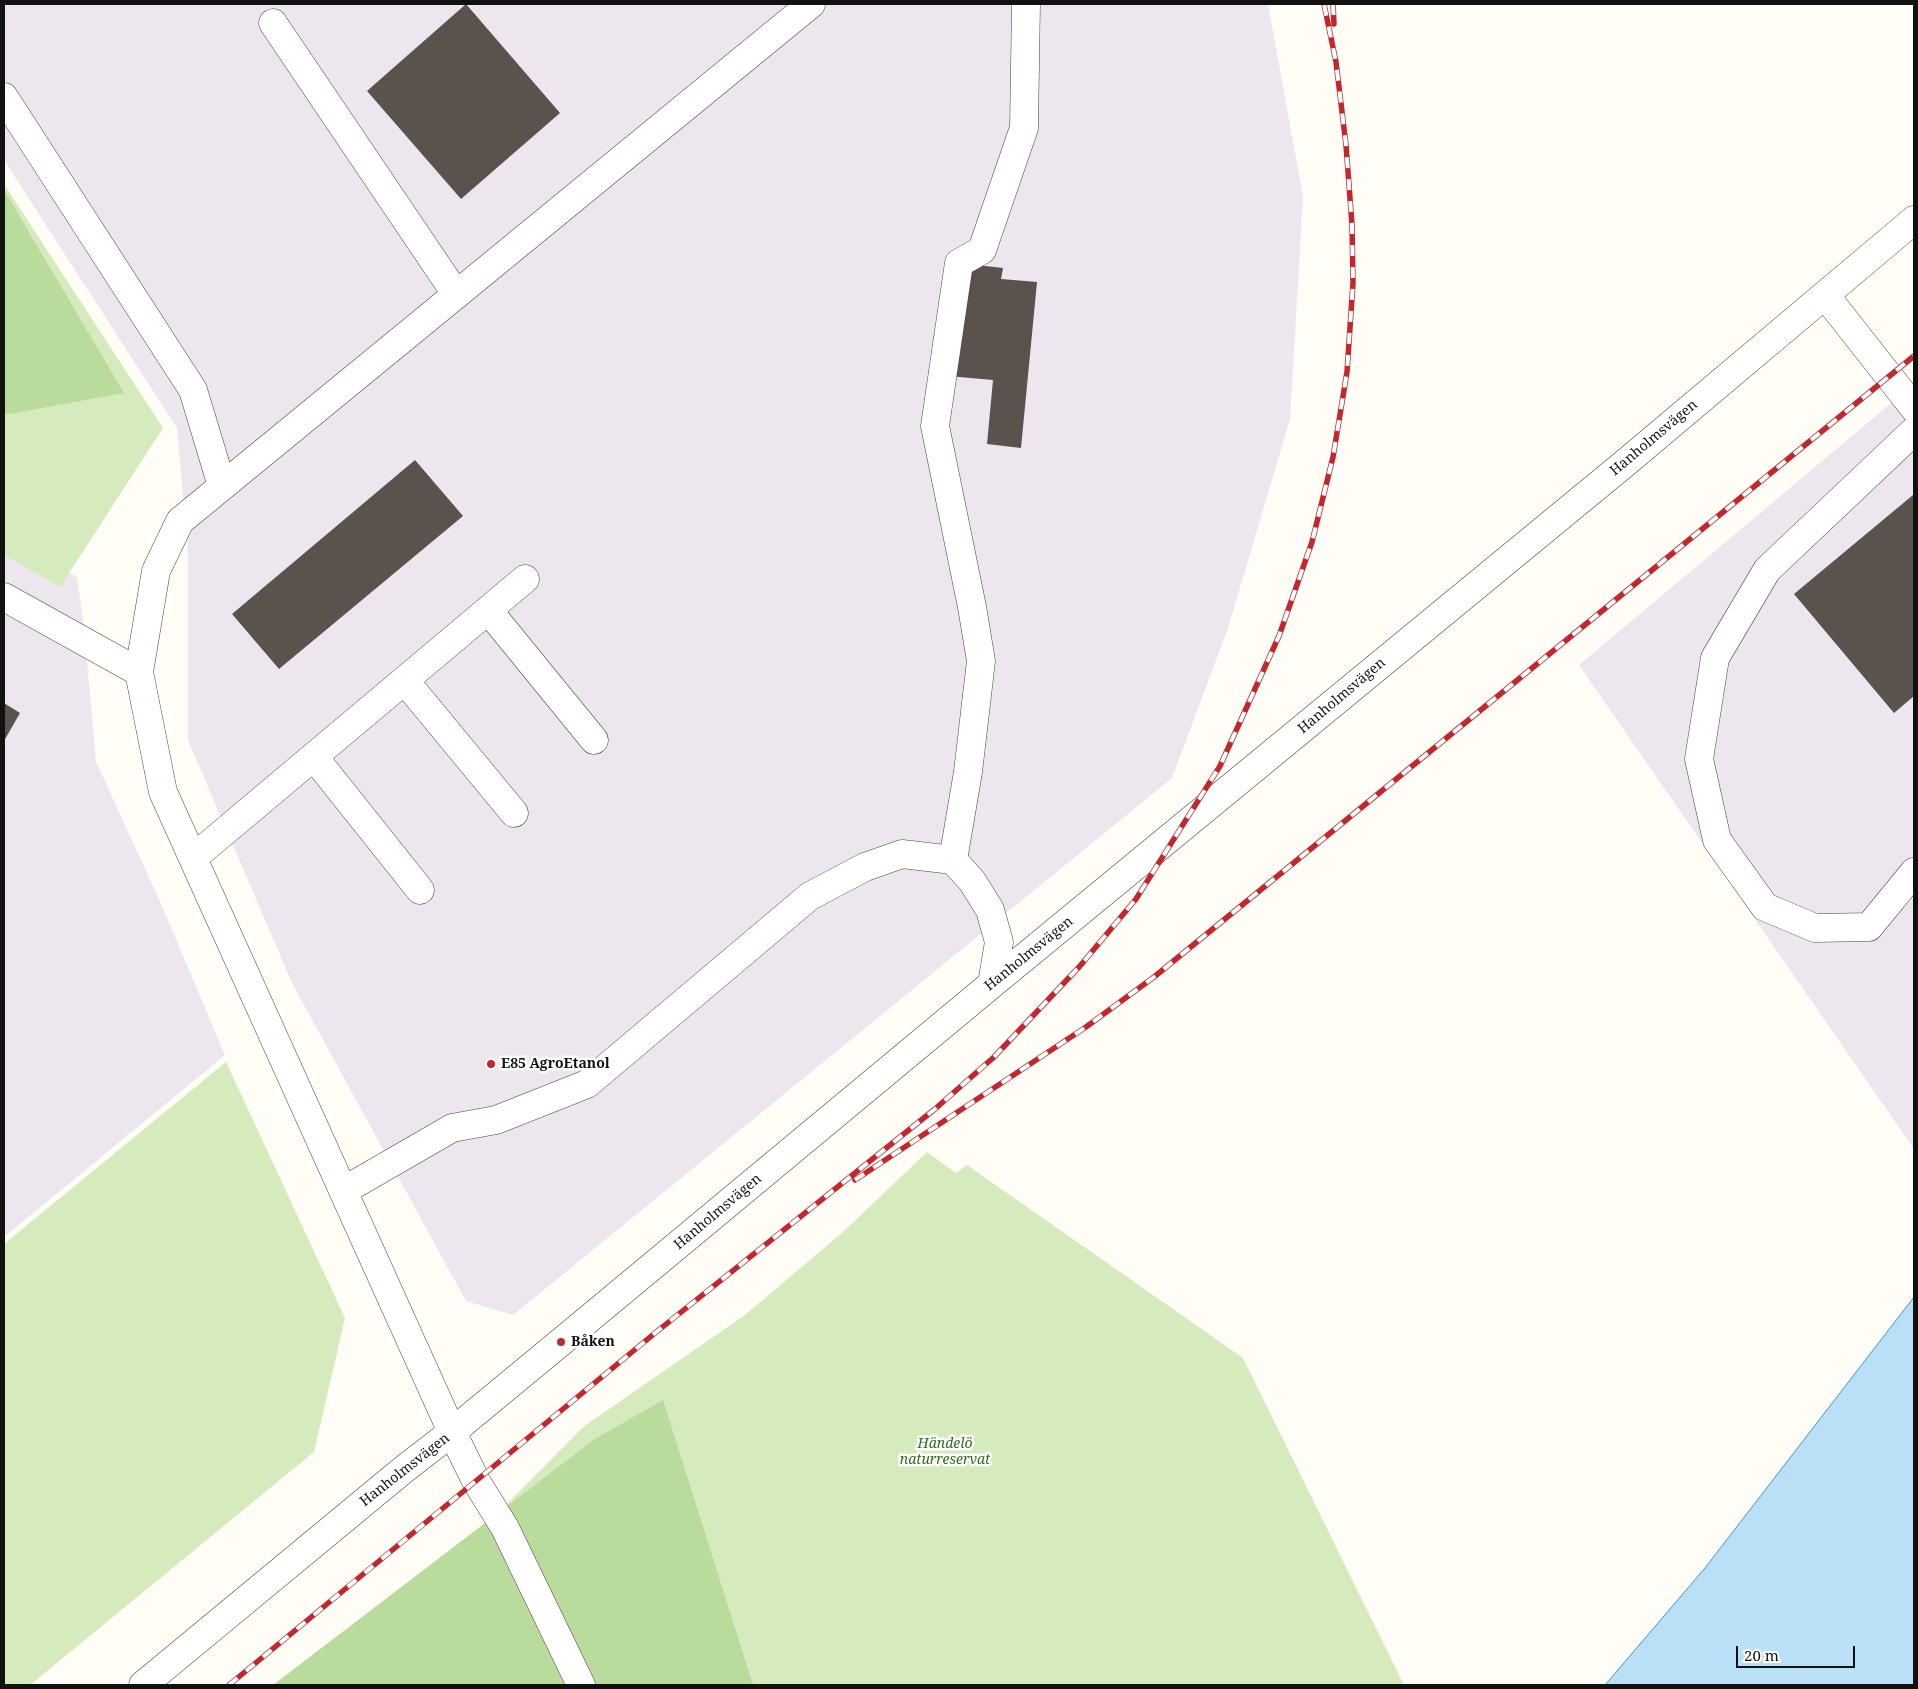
<!DOCTYPE html>
<meta charset="utf-8">
<style>
body{margin:0}
#map{position:relative;width:1918px;height:1689px;overflow:hidden;background:#fffdf5;font-family:"Noto Serif",serif}
canvas{display:block}
.frame{position:absolute;inset:0;border:5px solid #111;pointer-events:none}
.scale{position:absolute;left:1736px;top:1646px;width:119px;height:22px;box-sizing:border-box;border:2px solid #111;border-top:0;padding-left:6px;font-size:15px;line-height:18px;white-space:nowrap;color:#111;-webkit-text-stroke:4px #fff;paint-order:stroke}
</style>
<div id="map">
<canvas width="1918" height="1689"></canvas>
<div class="frame"></div>
<div class="scale">20 m</div>
</div>
<script>
const ctx = document.querySelector('canvas').getContext('2d');
ctx.lineJoin = 'round';
function paint(path, color) { ctx.fillStyle = color; ctx.fill(path, 'evenodd'); }
const shape = rows => new Path2D(rows.map(r => 'M' + r).join(''));
function strokePath(path, color, width, dash) { ctx.strokeStyle = color; ctx.lineWidth = width; ctx.lineCap = dash ? 'butt' : 'round'; ctx.setLineDash(dash || []); ctx.stroke(path); }
function label(font, color, halo, rows, align = 'center') {
  ctx.font = font + ' "Noto Serif",serif'; ctx.lineWidth = 5; ctx.setLineDash([]); ctx.textBaseline = 'middle'; ctx.strokeStyle = halo; ctx.fillStyle = color; for (const [text, x, y, turn = 0] of rows) {
    ctx.save(); ctx.translate(x, y); ctx.rotate((+turn || 0) * Math.PI / 180); ctx.textAlign = isNaN(turn) ? turn : align; if (halo) ctx.strokeText(text, 0, 0); ctx.fillText(text, 0, 0); ctx.restore();
  }
}
const industrial = shape([
 [4,4,1268,4,1303,197,1290,419,1228,628,1172,778,513,1315,466,1301,292,983,188,740,188,553,177,428,4,160],
 [1914,384,1914,1149,1579,665],
 [4,535,77,577,84,628,96,762,158,897,225,1055,4,1237]
]);
const green = shape([
 [4,184,163,428,60,587,4,555],
 [226,1062,345,1318,314,1452,30,1685,4,1685,4,1244],
 [927,1152,956,1173,967,1165,1243,1358,1404,1685,315,1685,513,1498,583,1427,745,1315,843,1232]
]);
const forest = shape([
 [4,190,124,393,4,415],
 [663,1400,753,1685,273,1685,595,1439]
]);
const water = shape([
 [1914,1297,1914,1685,1605,1685,1705,1568,1914,1297]
]);
const building = shape([
 [466,4,560,113,461,199,367,91],
 [959,263,1003,268,1001,279,1037,282,1021,448,987,444,993,380,948,376],
 [415,460,463,516,279,669,232,614],
 [1913,495,1914,497,1914,696,1894,713,1794,594],
 [4,703,20,713,4,741]
]);
const minor = shape([
 [273,23,456,294],
 [4,97,193,390,222,486],
 [1825,295,1914,408],
 [1914,431,1767,570,1715,658,1699,759,1717,840,1765,907,1815,928,1869,927,1914,872],
 [4,597,139,672],
 [488,610,594,740],
 [405,681,514,813],
 [314,757,420,890],
 [193,858,525,579],
 [953,860,968,772,981,661,972,607,935,426,959,263,982,250,1024,128,1026,4],
 [343,1191,452,1128,496,1120,587,1084,810,896,865,867,902,854,953,860,972,881,990,910,999,942,992,984],
 [143,1685,403,1470,452,1432,561,1342,992,984,1624,464,1914,220],
 [581,1685,505,1528,476,1481,452,1432,163,792,139,672,156,571,180,521,811,4]
]);
const rail = shape([
 [1333,4,1334,24],
 [855,1180,1086,1027,1154,977,1914,356],
 [229,1685,655,1333,935,1109,994,1057,1080,966,1136,899,1220,766,1279,636,1312,542,1333,457,1347,372,1353,283,1352,225,1346,145,1336,62,1324,4]
]);
const markers = [
 [491,1064,5,"#c4262e"],
 [561,1342,5,"#c4262e"]
];
const streetNames = [
 ["Hanholmsvägen",1654,438,-40],
 ["Hanholmsvägen",1342,696,-40],
 ["Hanholmsvägen",1029,954,-39],
 ["Hanholmsvägen",718,1212,-40],
 ["Hanholmsvägen",405,1470,-38]
];
const poiNames = [
 ["E85 AgroEtanol",501,1064],
 ["Båken",571,1342]
];
const parkNames = [
 ["Händelö",945,1444],
 ["naturreservat",945,1460]
];
paint(industrial, '#eee6ef');
paint(green, '#d5ebbd');
paint(forest, '#b9dc9c');
paint(water, '#b9e0f7');
strokePath(water, '#3f96cf', 1);
paint(building, '#5a524d');
strokePath(minor, '#444', 29);
strokePath(minor, '#fff', 28);
strokePath(rail, '#c4262e', 5.5);
strokePath(rail, '#fff', 4, [11]);
for (const [x, y, r, color] of markers) { const dot = new Path2D(); dot.arc(x, y, r, 0, 2 * Math.PI); ctx.fillStyle = color; ctx.fill(dot); strokePath(dot, '#fff', 2); }
label('14px', '#111', '#fff', streetNames);
label('bold 14px', '#111', '#fff', poiNames, 'left');
label('italic 14px', '#2f6b1f', '#fff', parkNames);
</script>
